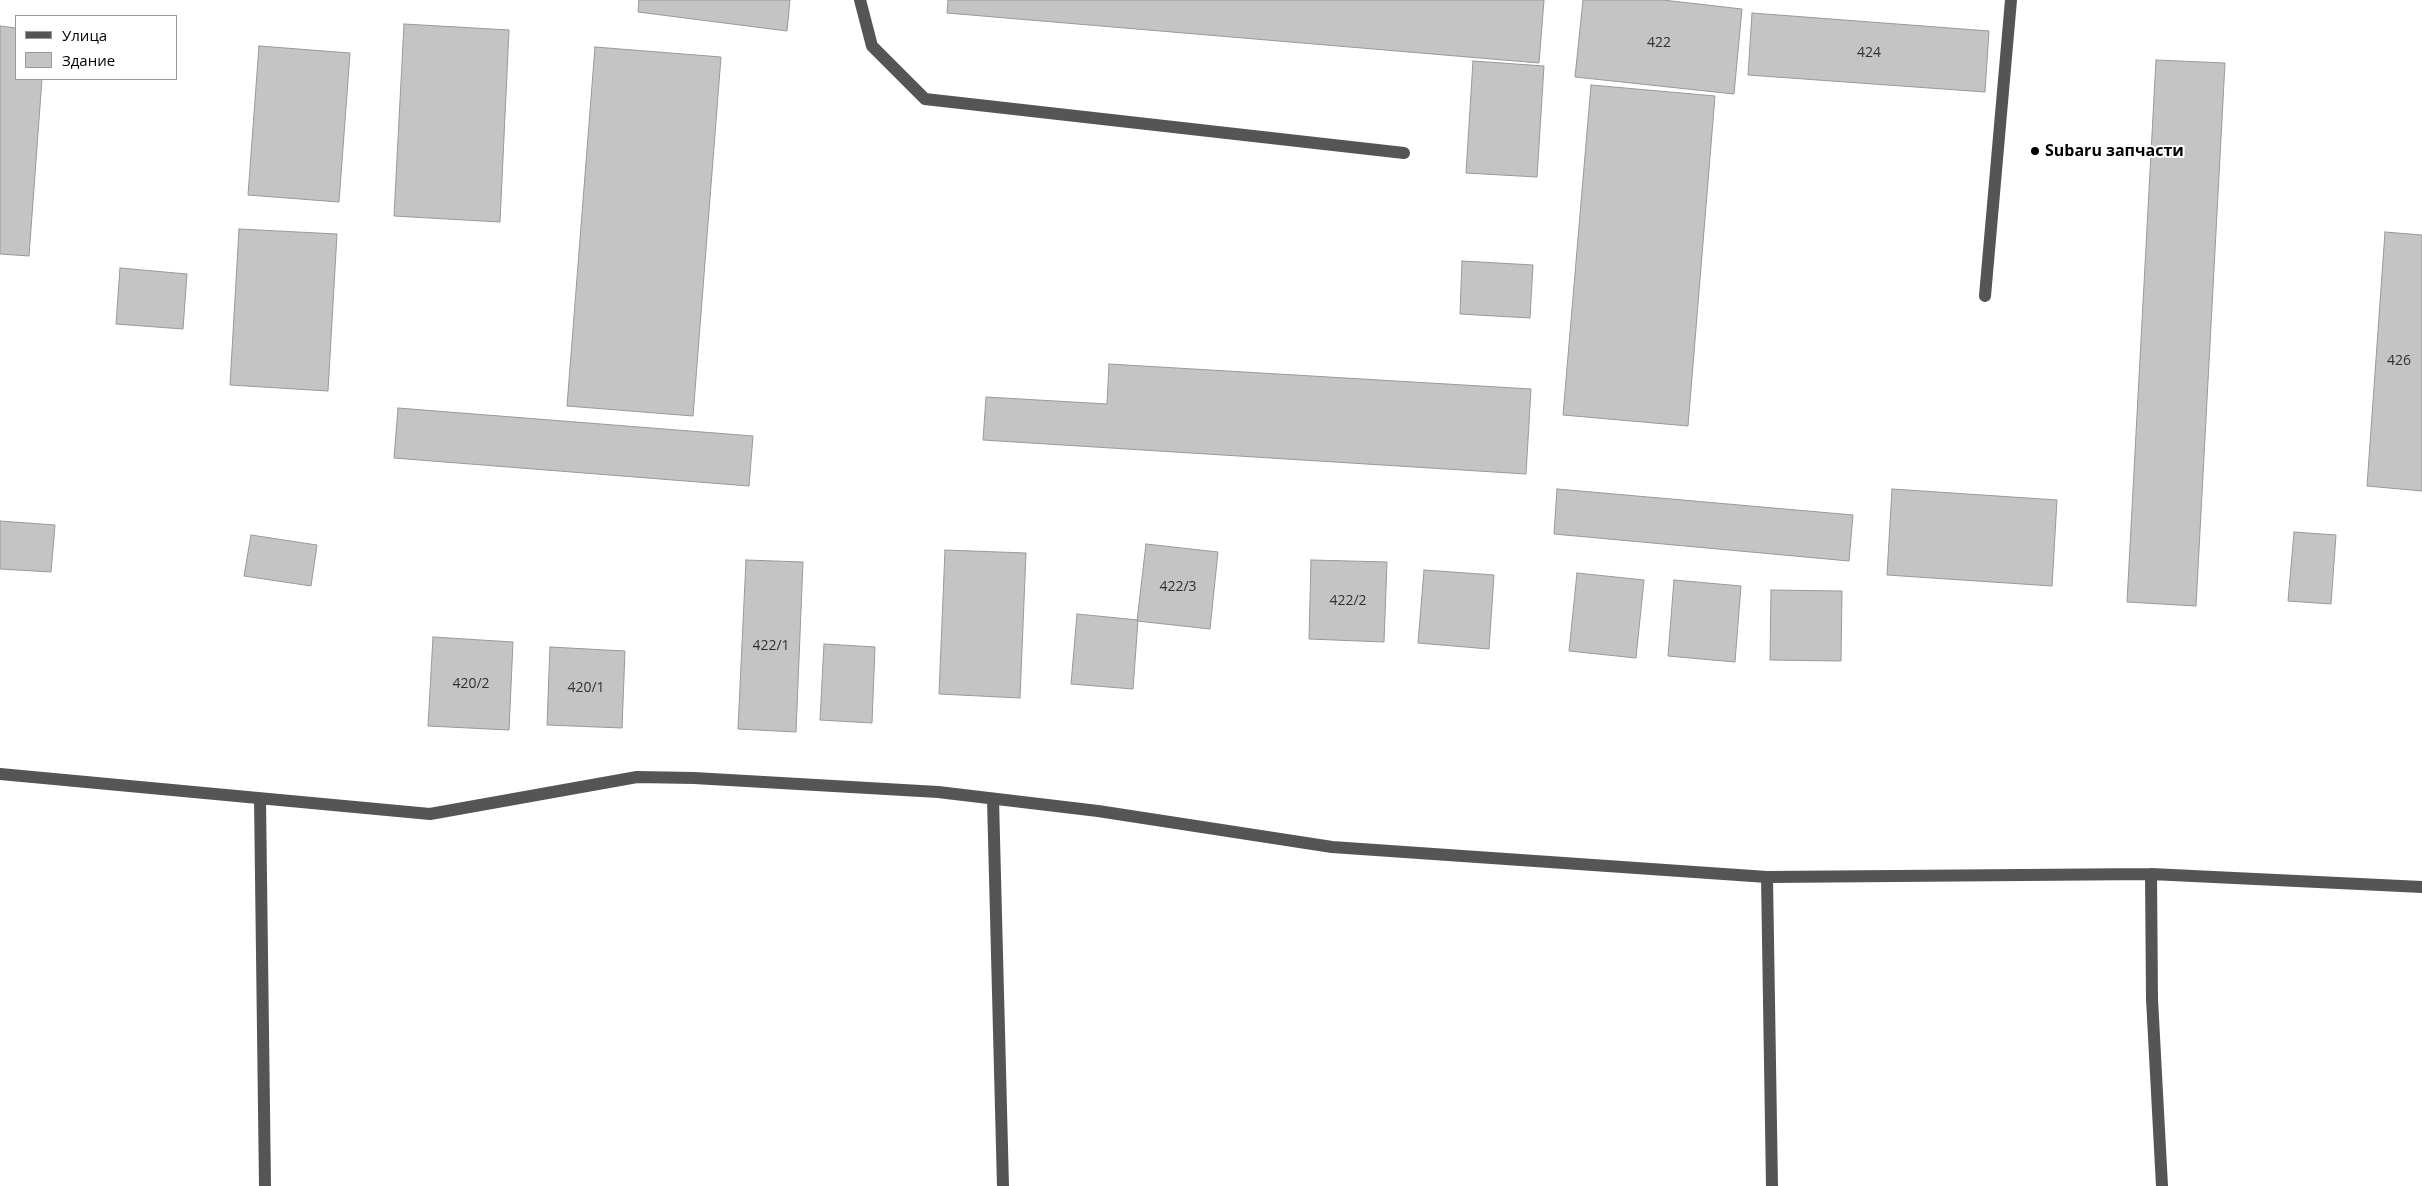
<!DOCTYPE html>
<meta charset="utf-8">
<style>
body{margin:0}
#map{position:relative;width:2422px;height:1186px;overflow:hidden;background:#fff;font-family:"Open Sans",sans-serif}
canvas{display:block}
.legend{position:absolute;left:15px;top:15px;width:162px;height:65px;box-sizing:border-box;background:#fff;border:1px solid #999;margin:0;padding:6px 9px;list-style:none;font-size:15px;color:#000}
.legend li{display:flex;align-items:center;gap:10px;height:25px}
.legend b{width:25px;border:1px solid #999}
</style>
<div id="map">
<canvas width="2422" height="1186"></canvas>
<ul class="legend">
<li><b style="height:6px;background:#555"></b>Улица</li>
<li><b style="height:14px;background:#c4c4c4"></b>Здание</li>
</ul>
</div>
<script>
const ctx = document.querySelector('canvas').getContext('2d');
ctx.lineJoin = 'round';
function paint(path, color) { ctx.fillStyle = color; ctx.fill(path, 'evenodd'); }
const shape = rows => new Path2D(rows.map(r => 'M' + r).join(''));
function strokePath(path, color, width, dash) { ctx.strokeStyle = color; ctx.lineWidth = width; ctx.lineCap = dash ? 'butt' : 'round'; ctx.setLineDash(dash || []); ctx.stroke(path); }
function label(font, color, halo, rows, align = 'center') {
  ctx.font = font + ' "Open Sans",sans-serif'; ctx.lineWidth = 4; ctx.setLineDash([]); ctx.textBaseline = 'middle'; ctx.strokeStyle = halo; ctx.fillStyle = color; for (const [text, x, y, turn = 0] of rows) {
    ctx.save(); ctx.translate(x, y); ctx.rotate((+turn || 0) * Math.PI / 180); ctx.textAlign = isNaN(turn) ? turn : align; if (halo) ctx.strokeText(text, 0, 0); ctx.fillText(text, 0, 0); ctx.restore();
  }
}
const building = shape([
 [639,0,790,0,787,31,638,12,639,0],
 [948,0,1544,0,1539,63,947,13,948,0],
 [1583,0,1663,0,1742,9,1734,94,1575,77,1583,0],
 [1752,13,1989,31,1985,92,1748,75,1752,13],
 [404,24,509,30,500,222,394,216,404,24],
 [0,26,16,28,16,79,42,79,29,256,0,254,0,26],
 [259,46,350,53,339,202,248,195,259,46],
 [595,47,721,57,693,416,567,406,595,47],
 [2156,60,2225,63,2196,606,2127,602,2156,60],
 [1473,61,1544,66,1537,177,1466,173,1473,61],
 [1591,85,1715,96,1688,426,1563,415,1591,85],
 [239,229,337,234,328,391,230,385,239,229],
 [2385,232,2422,235,2422,491,2367,486,2385,232],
 [1462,261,1533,265,1530,318,1460,314,1462,261],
 [120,268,187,274,183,329,116,324,120,268],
 [1109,364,1531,389,1526,474,983,440,986,397,1107,404,1109,364],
 [398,408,753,436,749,486,394,458,398,408],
 [1557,489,1853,515,1849,561,1554,534,1557,489],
 [1892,489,2057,500,2052,586,1887,575,1892,489],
 [0,521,55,525,51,572,0,569,0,521],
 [2294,532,2336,535,2331,604,2288,601,2294,532],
 [251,535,317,545,311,586,244,576,251,535],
 [1146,544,1218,552,1210,629,1137,621,1146,544],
 [945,550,1026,553,1020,698,939,694,945,550],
 [746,560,803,562,796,732,738,729,746,560],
 [1311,560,1387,562,1384,642,1309,639,1311,560],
 [1424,570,1494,575,1489,649,1418,643,1424,570],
 [1577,573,1644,580,1636,658,1569,651,1577,573],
 [1674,580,1741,586,1735,662,1668,656,1674,580],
 [1771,590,1842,591,1841,661,1770,660,1771,590],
 [1077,614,1138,620,1133,689,1071,684,1077,614],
 [433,637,513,642,509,730,428,726,433,637],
 [824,644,875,647,872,723,820,720,824,644],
 [550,647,625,651,622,728,547,725,550,647]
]);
const minor = shape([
 [860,0,872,46,925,99,1404,153],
 [1985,296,2011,0],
 [0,774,430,814,637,777,694,778,938,792,1098,811,1332,847,1767,877],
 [260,799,265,1186],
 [993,799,1003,1186],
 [1772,1186,1767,877,2151,874],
 [2162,1186,2152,999,2151,874,2422,887]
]);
const markers = [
 [2035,151,5,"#000"]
];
const numberNames = [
 ["422",1659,43],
 ["424",1869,53],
 ["426",2399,361],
 ["422/3",1178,587],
 ["422/2",1348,601],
 ["422/1",771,646],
 ["420/2",471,684],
 ["420/1",586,688]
];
const poiNames = [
 ["Subaru запчасти",2045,151]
];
paint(building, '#c4c4c4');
strokePath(building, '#999', 1);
strokePath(minor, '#555', 12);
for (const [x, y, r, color] of markers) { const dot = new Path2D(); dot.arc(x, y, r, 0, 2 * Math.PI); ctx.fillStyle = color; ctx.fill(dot); strokePath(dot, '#fff', 2); }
label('14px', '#313131', null, numberNames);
label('bold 16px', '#000', '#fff', poiNames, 'left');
</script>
